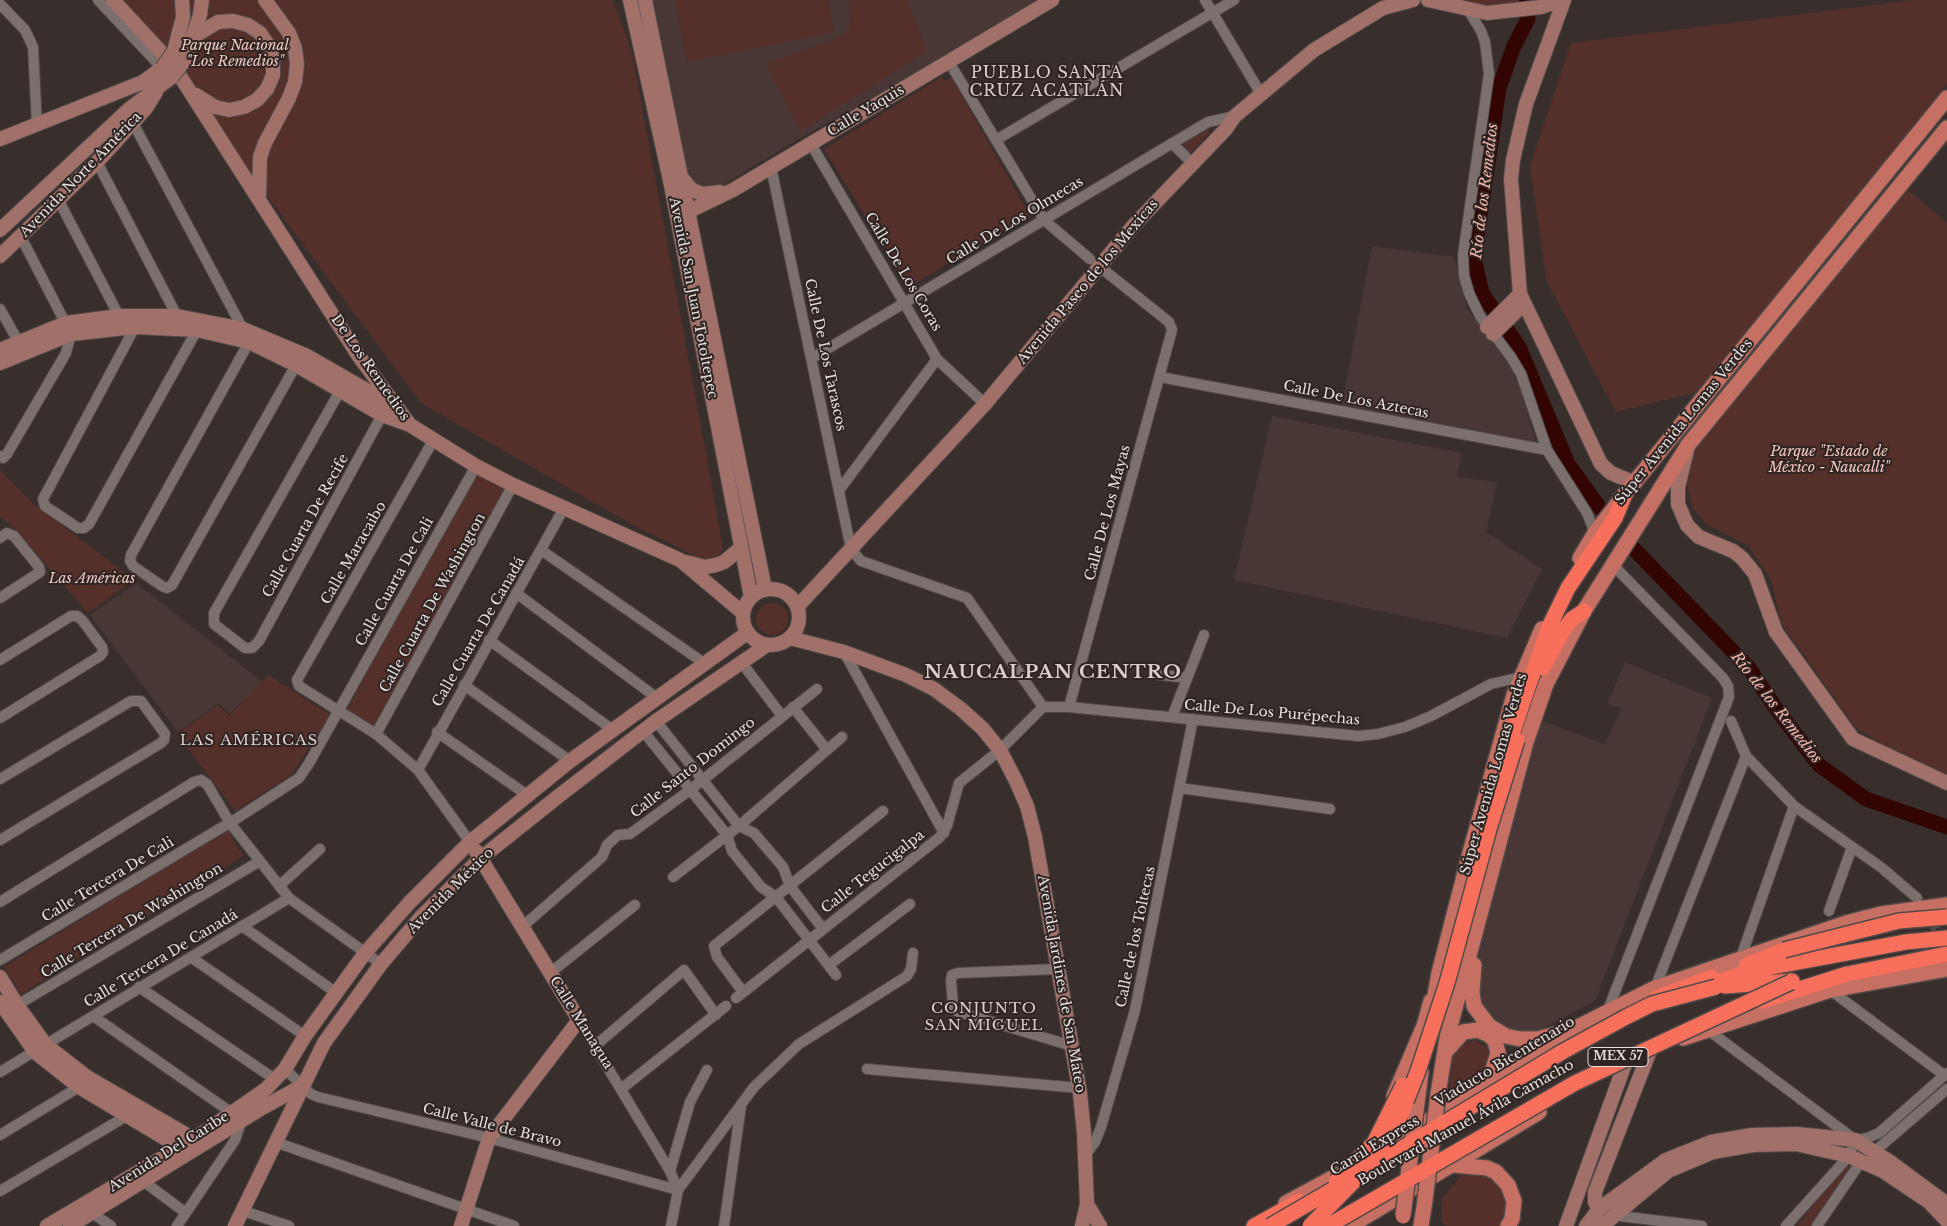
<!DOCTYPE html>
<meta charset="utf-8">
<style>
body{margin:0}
canvas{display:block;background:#382e2c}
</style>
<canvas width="1947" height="1226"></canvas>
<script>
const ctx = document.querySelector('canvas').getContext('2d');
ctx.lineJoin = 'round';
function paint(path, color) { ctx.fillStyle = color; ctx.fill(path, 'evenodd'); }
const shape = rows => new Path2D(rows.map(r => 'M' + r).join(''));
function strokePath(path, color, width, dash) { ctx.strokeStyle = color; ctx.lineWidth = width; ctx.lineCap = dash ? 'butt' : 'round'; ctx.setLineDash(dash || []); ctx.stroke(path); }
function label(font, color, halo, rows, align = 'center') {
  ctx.font = font + ' "Libre Baskerville",serif'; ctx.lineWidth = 4; ctx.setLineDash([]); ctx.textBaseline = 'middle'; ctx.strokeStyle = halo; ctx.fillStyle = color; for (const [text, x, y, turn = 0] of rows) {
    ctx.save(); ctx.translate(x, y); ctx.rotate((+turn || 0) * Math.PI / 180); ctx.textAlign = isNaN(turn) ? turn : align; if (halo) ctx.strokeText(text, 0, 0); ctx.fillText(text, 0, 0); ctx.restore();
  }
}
const built = shape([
 [649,0,1041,0,948,57,800,138,716,189,703,188,688,177],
 [1372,246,1454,257,1467,309,1506,356,1524,400,1536,443,1342,405],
 [1272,416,1462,453,1457,477,1497,482,1486,532,1542,569,1507,638,1234,580],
 [136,583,263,682,229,714,219,703,178,732,90,615],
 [1625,662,1712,698,1595,1001,1536,1032,1514,1034,1494,1024,1475,1006,1474,965,1531,752,1542,721,1605,744,1622,708,1607,704]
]);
const green = shape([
 [117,0,613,0,632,53,716,508,723,550,715,559,701,559,631,524,421,403,253,177,156,40],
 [675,0,828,0,834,32,687,62],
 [863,0,907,0,927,51,801,131,766,64,838,38,850,30,849,2],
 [1467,0,1553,0,1487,9],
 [1914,0,1947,0,1947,84,1697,392,1616,412,1547,282,1530,166,1571,43],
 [942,77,945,81,951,77,1029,214,909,287,824,149],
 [1209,129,1209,133,1190,153,1182,142,1188,137],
 [1901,184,1947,223,1947,774,1882,744,1855,727,1781,623,1771,579,1748,545,1706,524,1693,508,1686,481,1688,445],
 [0,470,33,503,134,580,88,613,16,530,0,516],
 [477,470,508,486,371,732,344,715],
 '756 619a16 16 0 1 1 32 0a16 16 0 1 1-32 0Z',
 [268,675,331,715,291,775,235,811,177,734,218,705,229,716],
 [227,830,243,856,21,994,4,967],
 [1474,1040,1486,1047,1490,1054,1489,1063,1485,1073,1449,1097,1452,1060,1456,1048],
 [1844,1165,1860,1165,1815,1226,1797,1226],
 [1475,1173,1490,1175,1507,1197,1506,1214,1501,1226,1446,1226,1441,1222,1442,1199,1461,1175]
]);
const river = shape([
 [1526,0,1528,19,1514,46,1499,88,1474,258,1482,293,1519,347,1568,464,1599,507],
 [1633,548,1749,668,1775,707,1819,765,1866,799,1947,827]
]);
const secondaryTunnel = shape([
 [1931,916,1947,944]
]);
const street = shape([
 [98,0,162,68],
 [1205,0,1261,94],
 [0,4,25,30,33,47,37,126],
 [1467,8,1481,31,1485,42,1489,74,1463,255,1464,276,1469,293,1480,316,1511,357,1521,374,1547,450,1587,513,1595,533],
 [949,62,1044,220,1090,259],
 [132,121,243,329],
 [996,140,1234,0],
 [1172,143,1192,163],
 [811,144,937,359,985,404],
 [97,162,177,316,177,322],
 [771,167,851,549,861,561,967,598,1043,707],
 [59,201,119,316],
 [0,309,18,341],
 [135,327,43,499,45,506,78,528,84,528,89,524,197,330,197,325],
 [249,342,131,555,130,561,133,566,162,586,167,588,172,585,296,365],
 [812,358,1208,122,1235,116],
 [1160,377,1547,450],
 [340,391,214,613,214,624,245,648,252,648,259,641,382,415],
 [434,439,297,680,299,686,376,734,418,770,470,842],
 [0,456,3,458,7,454,66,353,71,334,21,237],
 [840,489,937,359],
 [0,538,7,533,14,536,39,567,40,572,0,598],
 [541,550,704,663],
 [516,593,657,698],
 [489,640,613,730],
 [844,652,944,833],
 [0,660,71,616,77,616,82,620,102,647,103,652,100,656,0,718],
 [742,663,782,716],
 [1154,674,1187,678],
 [464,685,570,761],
 [793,707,827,750],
 [1069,707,1172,330,1169,322,1100,267],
 [1172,717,1204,635],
 [656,721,739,826,754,833,783,867,790,886,823,929],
 [1731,721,1746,756,1794,806,1882,868,1917,898],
 [643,731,727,835,732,851,761,887,776,897,836,975],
 [437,732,527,795],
 [376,734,513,485],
 [418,770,564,508],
 [0,779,131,701,141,701,165,734,164,740,161,743,0,840],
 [1180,788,1330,809],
 [673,877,739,826,842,737],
 [279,886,320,849],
 [0,902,194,782,201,780,207,784,230,823,289,898,381,964],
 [1829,911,1852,847],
 [242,926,335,992],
 [522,927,602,857,607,845,618,835,630,834,690,790,817,689],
 [1741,957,1794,806],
 [192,958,305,1036],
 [0,960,236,819,299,778,308,765,476,466],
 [829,965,910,904],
 [1059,969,958,973,952,975,951,981,953,1004,954,1010,959,1012,1072,1046],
 [550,973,635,905],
 [139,987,276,1080],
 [1655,988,1746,756],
 [1830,990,1944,1075],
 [743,992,717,957,714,946,883,811],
 [736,998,940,837,947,826,959,783,1000,750,1043,707,1069,707,1358,736,1378,734,1405,727,1431,716,1491,684,1521,677],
 [17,1005,260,861],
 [1608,1010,1729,697,1728,686,1723,678,1612,564],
 [93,1016,232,1113],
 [579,1020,670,1171,678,1190],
 [1708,1030,1854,1139],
 [595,1046,684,970,716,1015],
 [285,1069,311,1094,318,1097,489,1138,678,1190],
 [867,1069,1079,1088],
 [0,1072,289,898],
 [621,1089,726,1006],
 [0,1135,79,1087],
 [1855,1140,1867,1138,1879,1133,1947,1073],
 [275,1142,514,1226],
 [1875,1151,1947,1089],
 [1086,1154,1095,1142,1101,1127,1135,1010,1193,719],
 [670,1171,690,1102,707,1070],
 [143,1181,186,1213],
 [0,1191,130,1114],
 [86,1209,111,1226],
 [243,1211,289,1226],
 [1611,1215,1702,1226],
 [177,1226,235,1140,241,1122],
 [671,1226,678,1190,754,1087,799,1044,907,976,911,969,913,953],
 [724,1226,741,1106],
 [1786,1226,1849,1156,1855,1140],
 [1817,1226,1862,1160]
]);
const secondary = shape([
 [113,0,162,53,180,76,358,355,410,425,476,466,513,485,680,560,743,613],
 [630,0,670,180,751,597],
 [645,0,765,589],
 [1428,0,1487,13,1541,7,1562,0],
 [1564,0,1526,104,1513,160,1511,179,1520,294,1601,464,1611,473,1635,483],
 [193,37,218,22,233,21,248,25,260,33,269,46,273,60,273,75,267,89,257,100,244,107,229,110,215,107,196,95],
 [174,51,183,17,182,0],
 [184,61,200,15,202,0],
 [0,139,143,82,162,68],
 [682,178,692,190,702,194,720,192],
 [259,196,260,157,265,143,289,98,295,82,297,64,295,48,289,33,265,0],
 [681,215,733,190,1052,0],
 [0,230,129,109,172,77],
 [0,256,97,162,146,108,156,92],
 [1487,327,1520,294],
 [1493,334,1523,305],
 [0,350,66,323,119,316,177,316,243,329,307,356,389,403],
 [0,363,71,334,135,327,197,330,249,342,296,365,382,415,410,425],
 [1687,450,1678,487,1678,504,1687,525,1699,537,1733,551,1742,558,1755,574,1776,632,1853,739,1947,783],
 [686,562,705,567,716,565,724,562,741,548],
 '743 617a28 28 0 1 1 56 0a28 28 0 1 1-56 0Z',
 [797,607,985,404,1134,225,1225,130,1235,116,1314,50,1383,8,1413,0],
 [790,638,844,652,906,675,934,689,961,709,983,729,1000,750,1016,781,1027,806,1035,837,1080,1093,1084,1133,1087,1204,1082,1226],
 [0,977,17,1005,46,1045,87,1077,199,1142],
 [0,1002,35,1052,79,1087,186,1151],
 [1087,1204,1100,1226],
 [1599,1209,1595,1202,1595,1192,1651,1048],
 [47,1226,194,1139,266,1089,285,1069,305,1036,365,953,409,903,470,842,570,761,747,633],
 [70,1226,262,1108,302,1086],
 [235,1226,324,1043,381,964,421,917,481,858,560,795,656,721,767,645],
 [461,1226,489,1138,579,1020,476,851],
 [1566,1226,1626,1061],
 [1586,1226,1599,1209,1666,1160,1711,1142,1752,1135,1797,1134,1855,1140,1889,1161,1947,1204],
 [1602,1226,1668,1171,1713,1152,1753,1145,1796,1144,1849,1156,1883,1171,1929,1202,1947,1221]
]);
const primary = shape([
 [1580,558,1595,533,1625,494,1947,98],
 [1474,965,1472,992,1474,1006,1489,1026,1506,1036,1520,1039,1537,1039,1561,1033],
 [1432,1012,1439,973,1471,849,1514,695,1542,629],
 [1683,1038,1830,990,1947,969],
 [1447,1050,1463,1032,1478,1030,1489,1035,1495,1041,1498,1053,1488,1085],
 [1438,1094,1447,1038,1526,742,1546,684,1584,611,1688,445,1947,128],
 [1394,1096,1424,1026,1431,1001],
 [1416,1111,1421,1072],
 [1379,1150,1514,1070,1570,1031,1655,988,1846,923,1881,914,1947,905],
 [1454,1165,1487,1168,1496,1172,1508,1185,1514,1201,1512,1219,1508,1226],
 [1286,1203,1347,1170],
 [1350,1226,1539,1112],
 [1421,1226,1425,1200]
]);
const highway = shape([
 [1543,668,1564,629,1572,619,1584,611],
 [1510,740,1548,629,1568,588,1615,518,1625,494],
 [1747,965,1784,950],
 [1725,986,1792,981],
 [1702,988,1749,971,1906,942,1947,938],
 [1656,998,1712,977],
 [1762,1001,1847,974,1947,954],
 [1254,1226,1299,1201]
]);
const secondaryBridge = shape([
 [162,68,174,51],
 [172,77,184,61]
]);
const primaryBridge = shape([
 [1425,1200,1438,1094],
 [1403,1216,1416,1111]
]);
const highwayBridge = shape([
 [1784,950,1899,921,1947,917],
 [1371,1167,1562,1052,1626,1017,1652,1004,1716,987],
 [1336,1181,1374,1143,1403,1085],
 [1270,1226,1351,1179],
 [1310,1226,1367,1168,1388,1139,1401,1114,1418,1071,1447,983,1489,829,1517,740],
 [1328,1226,1575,1083,1791,982]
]);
const shields = [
 [1618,1057,60]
];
const shieldNames = [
 ["MEX 57",1618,1057]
];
const parkNames = [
 ["Parque Nacional",235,46],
 ["\"Los Remedios\"",235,62],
 ["Parque \"Estado de",1829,452],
 ["México - Naucalli\"",1829,468],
 ["Las Américas",92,579]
];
const streetNames = [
 ["Calle Yaquis",866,111,-31],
 ["Avenida Norte América",81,175,-46],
 ["Calle De Los Olmecas",1015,221,-31],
 ["Calle De Los Coras",903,272,59],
 ["Avenida Paseo de los Mexicas",1088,282,-50],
 ["Avenida San Juan Totoltepec",693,298,79],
 ["Calle De Los Tarascos",825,355,78],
 ["De Los Remedios",370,368,55],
 ["Calle De Los Aztecas",1356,400,11],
 ["Súper Avenida Lomas Verdes",1684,422,-51],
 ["Calle De Los Mayas",1108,513,-75],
 ["Calle Cuarta De Recife",306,526,-61],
 ["Calle Maracaibo",354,553,-60],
 ["Calle Cuarta De Cali",395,582,-61],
 ["Calle Cuarta De Washington",433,603,-61],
 ["Calle Cuarta De Canadá",479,632,-60],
 ["Calle De Los Purépechas",1272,713,5],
 ["Calle Santo Domingo",693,768,-38],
 ["Súper Avenida Lomas Verdes",1494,774,-74],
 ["Calle Tegucigalpa",873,872,-38],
 ["Calle Tercera De Cali",108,880,-31],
 ["Avenida México",451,891,-45],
 ["Calle Tercera De Washington",132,921,-31],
 ["Calle de los Toltecas",1136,937,-78],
 ["Calle Tercera De Canadá",161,959,-31],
 ["Avenida Jardines de San Mateo",1061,984,80],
 ["Calle Managua",581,1023,58],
 ["Viaducto Bicentenario",1505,1062,-31],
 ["Boulevard Manuel Ávila Camacho",1466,1123,-29],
 ["Calle Valle de Bravo",492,1126,14],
 ["Carril Express",1375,1146,-31],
 ["Avenida Del Caribe",169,1152,-32]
];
const waterNames = [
 ["Río de los Remedios",1485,191,-83],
 ["Río de los Remedios",1776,708,52]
];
const neighbourhoodNames = [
 ["LAS AMÉRICAS",249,741],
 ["CONJUNTO",984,1009],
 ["SAN MIGUEL",984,1026]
];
const quarterNames = [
 ["PUEBLO SANTA",1047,73],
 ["CRUZ ACATLÁN",1047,91]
];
const districtNames = [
 ["NAUCALPAN CENTRO",1053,673]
];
paint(built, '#483734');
paint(green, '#552f29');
strokePath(river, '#320402', 15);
strokePath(secondaryTunnel, '#524947', 14, [14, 7]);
strokePath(street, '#524a48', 12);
strokePath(secondary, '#524a48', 16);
strokePath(primary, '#524a48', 18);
strokePath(highway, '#524a48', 18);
strokePath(street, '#7b706e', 10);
strokePath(secondary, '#a07069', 14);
strokePath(primary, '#c66f63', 15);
strokePath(highway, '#f86f5c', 15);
strokePath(secondaryBridge, '#524a48', 16, []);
strokePath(primaryBridge, '#524a48', 18, []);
strokePath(highwayBridge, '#524a48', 18, []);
strokePath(secondaryBridge, '#a07069', 14);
strokePath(primaryBridge, '#c66f63', 15);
strokePath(highwayBridge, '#f86f5c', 15);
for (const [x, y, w] of shields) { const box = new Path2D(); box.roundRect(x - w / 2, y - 9.5, w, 19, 4); ctx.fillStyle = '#2e2422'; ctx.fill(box); strokePath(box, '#e5dfdd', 1); }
label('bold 12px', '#e5dfdd', null, shieldNames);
label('italic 14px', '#f2c8c0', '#2e2422', parkNames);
label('14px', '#e5dfdd', '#2e2422', streetNames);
label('italic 15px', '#f6b8ac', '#2e2422', waterNames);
ctx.letterSpacing = '1px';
label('15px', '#d9ccca', '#2e2422', neighbourhoodNames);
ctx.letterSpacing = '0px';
ctx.letterSpacing = '1px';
label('16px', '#d9ccca', '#2e2422', quarterNames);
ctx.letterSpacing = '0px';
ctx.letterSpacing = '1px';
label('bold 19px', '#d9ccca', '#2e2422', districtNames);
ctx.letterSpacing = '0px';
</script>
